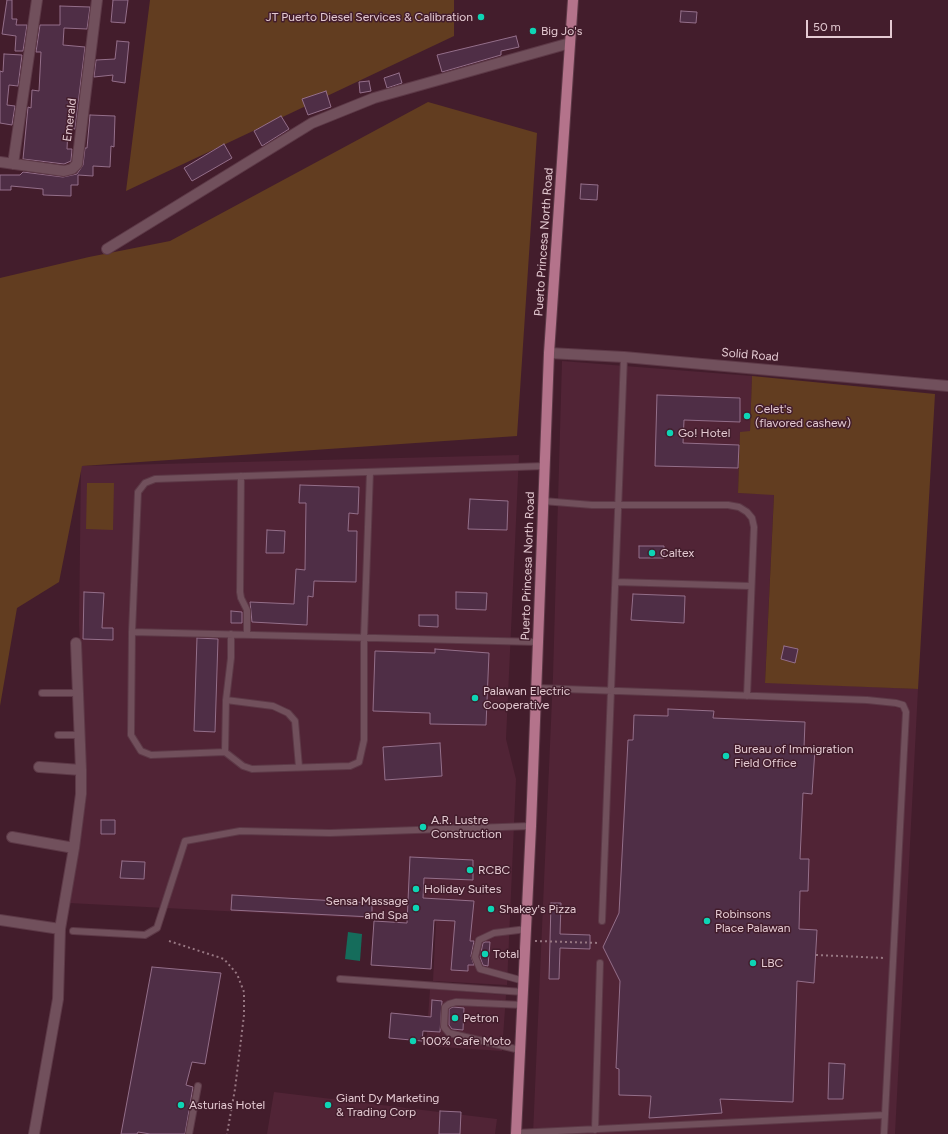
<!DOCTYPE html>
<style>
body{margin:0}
#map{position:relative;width:948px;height:1134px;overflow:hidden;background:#431d2c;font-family:Figtree,sans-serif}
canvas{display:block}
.scale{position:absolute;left:806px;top:20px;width:86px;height:18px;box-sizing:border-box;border:2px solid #e4cad2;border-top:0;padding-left:5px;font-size:12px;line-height:14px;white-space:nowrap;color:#e4cad2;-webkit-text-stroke:3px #431d2c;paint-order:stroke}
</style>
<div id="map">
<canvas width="948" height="1134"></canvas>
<div class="scale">50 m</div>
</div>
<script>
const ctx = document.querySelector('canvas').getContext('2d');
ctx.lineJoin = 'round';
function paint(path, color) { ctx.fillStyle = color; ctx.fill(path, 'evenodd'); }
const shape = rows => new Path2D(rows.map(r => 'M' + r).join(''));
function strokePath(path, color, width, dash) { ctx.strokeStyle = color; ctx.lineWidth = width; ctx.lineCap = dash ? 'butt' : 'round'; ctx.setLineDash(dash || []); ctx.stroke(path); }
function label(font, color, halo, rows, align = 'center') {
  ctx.font = font + ' Figtree,sans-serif'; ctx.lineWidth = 3; ctx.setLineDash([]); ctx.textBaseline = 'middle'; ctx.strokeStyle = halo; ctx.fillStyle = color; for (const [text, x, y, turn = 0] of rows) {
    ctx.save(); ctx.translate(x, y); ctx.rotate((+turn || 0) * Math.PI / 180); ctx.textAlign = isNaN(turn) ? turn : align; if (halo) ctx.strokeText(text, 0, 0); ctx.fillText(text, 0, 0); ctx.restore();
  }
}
const built = shape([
 [562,361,752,376,750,432,740,432,738,493,774,494,765,682,918,689,895,1134,533,1134,553,676],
 [519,455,506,739,516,779,507,985,433,981,436,922,69,903,87,794,79,624,81,466],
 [430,989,506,995,502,1051,426,1046],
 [274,1092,497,1119,495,1134,267,1134]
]);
const green = shape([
 [150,0,454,0,454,36,126,191],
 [428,102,537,133,517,436,82,466,59,582,17,608,0,706,0,278,89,257,170,241],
 [752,376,935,394,918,689,765,683,774,495,738,493,740,432,750,431],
 [87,483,114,483,113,530,86,529]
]);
const water = shape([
 [348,932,362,934,360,961,345,959]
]);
const building = shape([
 [7,0,12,0,12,19,17,19,16,25,27,25,23,51,15,51,16,36,2,34,7,0],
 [113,0,128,0,125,23,111,22,113,0],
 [60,6,90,7,87,29,64,28,63,45,85,47,75,129,68,128,67,149,72,149,71,161,64,164,23,159,28,107,31,108,32,90,39,91,41,52,36,52,40,25,60,25,60,6],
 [681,11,697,12,696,23,680,22,681,11],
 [516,36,519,47,501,51,501,55,442,72,437,55,516,36],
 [117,41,129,42,125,83,112,81,113,75,94,77,96,60,115,59,117,41],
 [4,54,22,55,18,86,9,85,7,105,15,106,12,125,0,123,0,71,3,72,4,54],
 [399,73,402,83,387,88,384,78,399,73],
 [369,81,371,91,360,93,359,82,369,81],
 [326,91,331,107,308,115,302,99,326,91],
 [90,115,115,116,114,147,111,146,110,167,93,166,93,176,78,175,78,185,71,185,71,196,43,195,43,189,11,186,11,190,0,190,0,175,20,175,23,172,63,177,77,174,83,165,85,148,87,148,90,115],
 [281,116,289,129,262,146,254,131,281,116],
 [224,144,232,158,192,181,184,168,224,144],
 [581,184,598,185,597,200,580,199,581,184],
 [657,395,740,398,740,422,684,420,683,443,739,445,738,468,655,466,657,395],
 [300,485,359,487,358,514,349,513,348,531,357,531,356,582,314,581,313,597,308,596,307,625,252,622,250,602,294,604,296,569,305,570,306,503,299,503,300,485],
 [470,499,508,501,507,530,468,529,470,499],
 [267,530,285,531,284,553,266,553,267,530],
 [639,546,664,546,664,558,639,558,639,546],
 [84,592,104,593,102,628,113,628,113,640,83,639,84,592],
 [456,592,487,593,486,610,456,609,456,592],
 [633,594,685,596,684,623,631,620,633,594],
 [231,611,242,612,242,623,231,623,231,611],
 [419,615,438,615,438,627,419,626,419,615],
 [197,638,218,639,215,732,194,731,197,638],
 [784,646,798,649,795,663,781,659,784,646],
 [435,649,489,653,486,725,430,724,430,713,373,711,375,651,435,653,435,649],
 [668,709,714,711,713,718,805,722,804,748,815,749,812,794,803,793,800,859,809,859,808,891,800,891,799,929,817,930,814,983,797,981,793,1102,720,1099,722,1113,649,1118,651,1096,619,1095,619,1069,616,1068,620,981,603,947,619,913,628,740,633,740,634,715,668,716,668,709],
 [440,743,442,776,385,780,383,747,440,743],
 [101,820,115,820,115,834,101,834,101,820],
 [410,857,473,860,473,880,424,878,423,898,474,901,470,941,474,941,471,956,474,965,468,965,468,971,451,970,455,921,434,920,431,969,371,965,374,921,407,923,410,857],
 [122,861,145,862,144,879,120,878,122,861],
 [232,895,372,903,372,917,231,910,232,895],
 [551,903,561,903,560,934,590,935,590,949,560,948,559,979,549,979,551,903],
 [485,942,490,942,488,966,483,965,480,957,483,943,485,942],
 [152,967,221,973,205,1064,192,1062,186,1085,193,1087,185,1134,150,1134,138,1132,137,1134,121,1134,152,967],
 [432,1000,442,1001,440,1032,423,1031,422,1041,389,1038,391,1013,431,1017,432,1000],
 [453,1007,464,1008,463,1030,452,1029,449,1025,449,1009,453,1007],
 [829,1063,845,1064,843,1099,828,1099,829,1063],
 [440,1111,461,1112,460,1134,439,1134,440,1111]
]);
const path = shape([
 [169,941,224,959,237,974,244,992,244,1015,235,1089,227,1134],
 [535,941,600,943],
 [816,955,885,958]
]);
const service = shape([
 [370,472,364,637,364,740,359,762,350,766,252,769,243,766,225,752,151,755,141,751,131,735,132,632,138,492,145,483,155,479,545,466],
 [241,476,240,592,241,598,247,610,247,634],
 [543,501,592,505,728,505,739,507,747,512,752,518,754,527,747,696],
 [616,582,750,586],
 [132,632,538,642],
 [536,688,867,700,896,703,903,705,906,712,884,1134],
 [42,693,78,693],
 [226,700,273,706,288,713,295,721,299,767],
 [58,735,80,735],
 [225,752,226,700,231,658,231,634],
 [602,921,624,357],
 [73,931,145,935,157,928,185,841,240,831,330,833,531,826],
 [340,979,523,992],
 [524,981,480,969,475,957,479,940,494,933,527,929],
 [520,1050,449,1033,444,1027,445,1007,449,1004,456,1002,523,1005],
 [595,1130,600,963],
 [516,1133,885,1115],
 [189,1134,198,1086]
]);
const minor = shape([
 [0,162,64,171,72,169,77,164,97,0],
 [13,164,37,0],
 [107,249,312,123,374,98,570,43],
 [549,353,624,357,948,386],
 [39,767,81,770],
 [12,837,74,848],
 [0,920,60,929],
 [34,1134,58,999,60,929,74,848,81,794,81,770,76,643]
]);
const primary = shape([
 [516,1134,531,826,549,353,573,0]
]);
const markers = [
 [481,17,4,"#0dd5b5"],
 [533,31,4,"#0dd5b5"],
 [747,416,4,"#0dd5b5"],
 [670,433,4,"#0dd5b5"],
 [652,553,4,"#0dd5b5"],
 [475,698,4,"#0dd5b5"],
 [726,756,4,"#0dd5b5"],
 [423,827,4,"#0dd5b5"],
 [470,870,4,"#0dd5b5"],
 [416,889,4,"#0dd5b5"],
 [416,908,4,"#0dd5b5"],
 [491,909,4,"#0dd5b5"],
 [707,921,4,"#0dd5b5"],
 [485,954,4,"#0dd5b5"],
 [753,963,4,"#0dd5b5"],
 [455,1018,4,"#0dd5b5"],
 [413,1041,4,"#0dd5b5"],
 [181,1105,4,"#0dd5b5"],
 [328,1105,4,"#0dd5b5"]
];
const poiNames = [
 ["JT Puerto Diesel Services & Calibration",473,17,"right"],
 ["Big Jo's",541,31],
 ["Celet's",755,409],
 ["(flavored cashew)",755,423],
 ["Go! Hotel",678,433],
 ["Caltex",660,553],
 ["Palawan Electric",483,691],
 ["Cooperative",483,705],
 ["Bureau of Immigration",734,749],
 ["Field Office",734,763],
 ["A.R. Lustre",431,820],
 ["Construction",431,834],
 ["RCBC",478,870],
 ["Holiday Suites",424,889],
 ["Sensa Massage",408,901,"right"],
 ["and Spa",408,915,"right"],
 ["Shakey's Pizza",499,909],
 ["Robinsons",715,914],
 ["Place Palawan",715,928],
 ["Total",493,954],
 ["LBC",761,963],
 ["Petron",463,1018],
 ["100% Cafe Moto",421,1041],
 ["Giant Dy Marketing",336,1098],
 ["& Trading Corp",336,1112],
 ["Asturias Hotel",189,1105]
];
const streetNames = [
 ["Emerald",70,120,-83],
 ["Puerto Princesa North Road",544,242,-86],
 ["Solid Road",750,355,5],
 ["Puerto Princesa North Road",528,566,-88]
];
paint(built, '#512436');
paint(green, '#623d20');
paint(water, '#156c5b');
paint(building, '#4f2e46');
strokePath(building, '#946f8a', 1);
strokePath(service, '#5d3947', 8);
strokePath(minor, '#5d3947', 12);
strokePath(primary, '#5d3947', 12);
strokePath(path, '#977782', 2, [2, 3]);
strokePath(service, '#71505c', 6);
strokePath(minor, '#71505c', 10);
strokePath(primary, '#b4738b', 10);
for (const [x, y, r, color] of markers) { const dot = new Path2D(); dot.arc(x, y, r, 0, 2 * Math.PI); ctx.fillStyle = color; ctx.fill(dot); strokePath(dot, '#431d2c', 1.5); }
label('12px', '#e4cad2', '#431d2c', poiNames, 'left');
label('12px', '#e4cad2', '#431d2c', streetNames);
</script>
